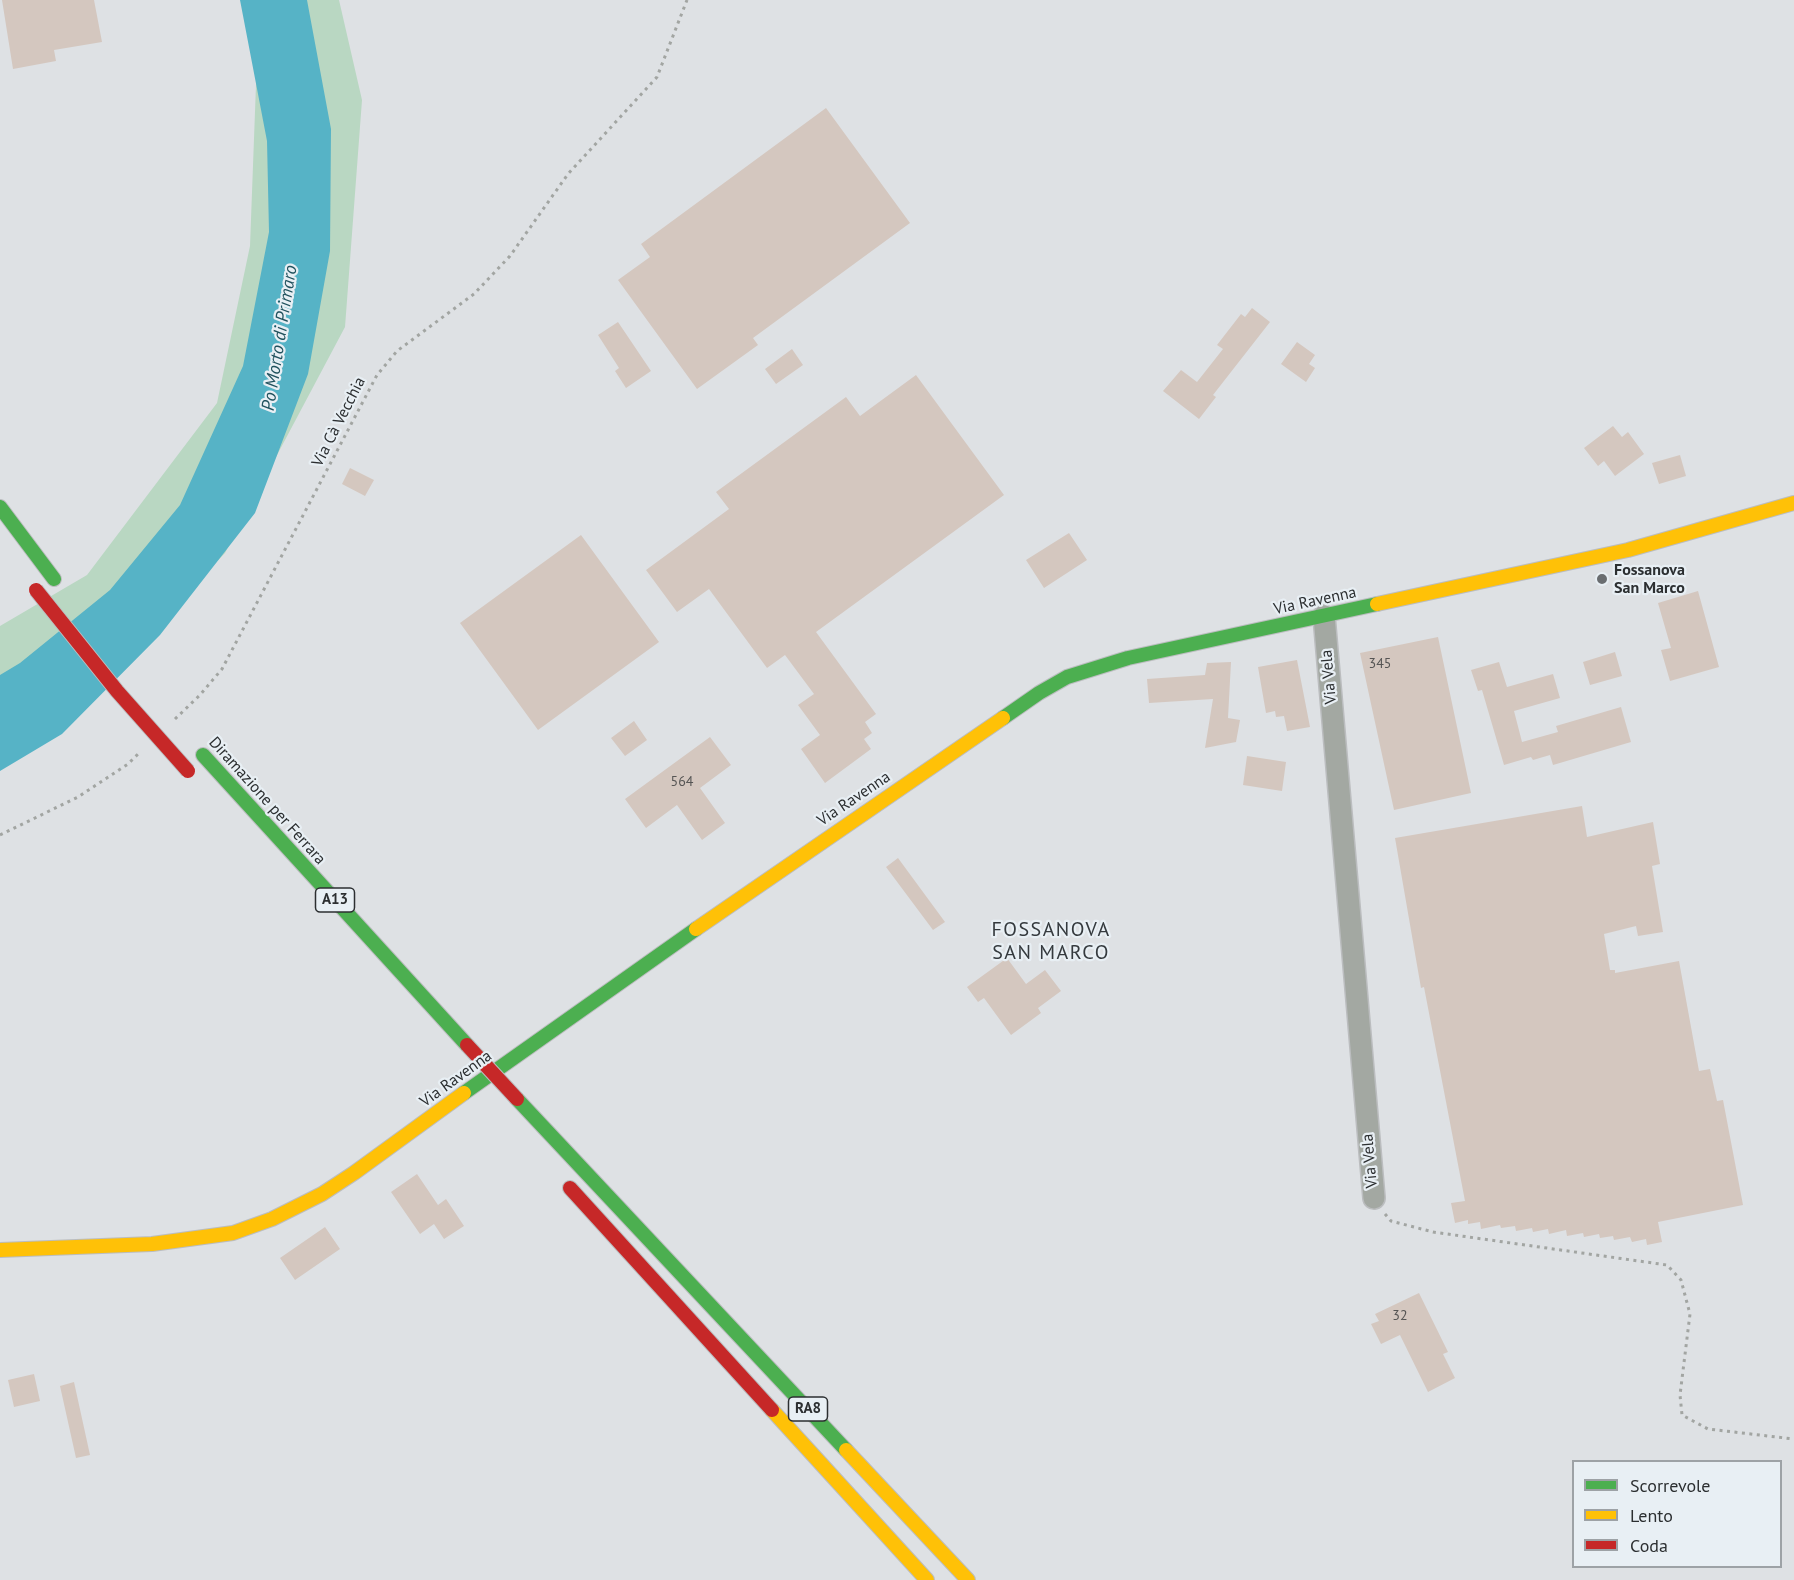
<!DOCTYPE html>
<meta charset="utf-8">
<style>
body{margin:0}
#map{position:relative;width:1794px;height:1580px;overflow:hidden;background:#dee1e4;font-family:"PT Sans",sans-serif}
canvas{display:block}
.legend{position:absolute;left:1572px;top:1460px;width:210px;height:108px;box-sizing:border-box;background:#e8eff4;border:2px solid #9da2a6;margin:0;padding:8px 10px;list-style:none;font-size:18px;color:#2c2f31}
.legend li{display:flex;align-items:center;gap:12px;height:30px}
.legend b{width:30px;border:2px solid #9da2a6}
</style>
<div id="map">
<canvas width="1794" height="1580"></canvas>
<ul class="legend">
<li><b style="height:8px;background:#4caf50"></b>Scorrevole</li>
<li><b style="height:8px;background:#ffc107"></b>Lento</li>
<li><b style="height:8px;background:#c62828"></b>Coda</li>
</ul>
</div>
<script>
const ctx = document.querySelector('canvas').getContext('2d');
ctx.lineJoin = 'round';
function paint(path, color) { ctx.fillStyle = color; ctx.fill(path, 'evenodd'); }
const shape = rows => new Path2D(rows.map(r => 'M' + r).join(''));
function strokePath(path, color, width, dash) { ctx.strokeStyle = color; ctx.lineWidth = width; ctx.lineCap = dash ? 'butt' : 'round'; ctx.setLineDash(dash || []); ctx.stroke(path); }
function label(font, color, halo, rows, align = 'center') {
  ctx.font = font + ' "PT Sans",sans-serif'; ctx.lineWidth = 4.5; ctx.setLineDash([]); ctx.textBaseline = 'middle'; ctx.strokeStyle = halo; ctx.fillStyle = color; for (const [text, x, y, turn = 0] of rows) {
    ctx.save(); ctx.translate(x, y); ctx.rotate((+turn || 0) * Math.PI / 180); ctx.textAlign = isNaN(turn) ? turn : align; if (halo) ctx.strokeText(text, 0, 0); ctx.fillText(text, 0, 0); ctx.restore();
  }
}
const green = shape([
 [243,0,339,0,362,100,345,327,225,553,98,688,0,751,0,626,87,575,217,403,250,246,257,58]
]);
const water = shape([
 [240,0,307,0,331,129,330,251,308,374,255,513,160,635,62,734,0,771,0,675,20,663,110,590,180,505,243,366,269,232,267,141]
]);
const building = shape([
 [2,0,94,0,102,42,54,50,56,61,13,69],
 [826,108,910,223,753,338,758,345,697,389,618,280,650,257,641,244],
 [1252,308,1270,322,1213,395,1216,397,1199,419,1163,391,1181,370,1197,382,1223,349,1217,345,1241,314,1245,317],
 [618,322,651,371,626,388,615,371,619,368,598,335],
 [1297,342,1315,355,1309,364,1315,368,1306,382,1281,364],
 [792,349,803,365,776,384,765,369],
 [916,375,1004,495,816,632,876,714,865,722,872,733,864,739,871,749,825,783,801,749,820,735,798,705,814,694,785,655,767,668,709,589,677,612,646,570,729,509,716,492,846,397,860,416],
 [1613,426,1622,437,1628,432,1644,454,1615,476,1604,461,1598,466,1584,448],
 [1680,455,1686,476,1659,484,1652,463],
 [350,468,374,480,365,496,342,484],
 [1069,533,1087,560,1044,588,1026,560],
 [581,535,659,642,538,730,460,623],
 [1698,591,1719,667,1670,681,1661,650,1671,648,1658,603],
 [1438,637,1471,793,1394,810,1360,653],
 [1615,652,1622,676,1590,685,1583,662],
 [1297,660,1310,727,1287,731,1284,716,1276,717,1275,711,1266,713,1258,667],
 [1231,662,1228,718,1240,720,1236,742,1205,748,1213,699,1149,703,1147,679,1205,675,1207,663],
 [1499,662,1507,687,1553,674,1560,698,1514,711,1522,742,1558,732,1556,726,1621,707,1631,742,1553,765,1550,755,1533,760,1531,757,1504,765,1482,690,1478,691,1471,670],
 [634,721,647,740,625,756,611,738],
 [710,737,731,765,700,788,725,823,702,840,677,805,646,828,625,799],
 [1247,756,1286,762,1282,791,1243,785],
 [1582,806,1587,837,1653,822,1660,864,1652,866,1663,932,1638,936,1636,926,1604,934,1610,970,1615,970,1615,973,1679,961,1699,1071,1710,1069,1717,1101,1723,1100,1743,1205,1658,1222,1662,1242,1647,1245,1646,1239,1632,1242,1630,1237,1614,1240,1613,1236,1600,1238,1599,1234,1584,1237,1583,1233,1567,1236,1566,1230,1549,1234,1548,1229,1533,1232,1532,1228,1516,1231,1515,1226,1501,1228,1500,1225,1481,1229,1480,1222,1468,1224,1468,1220,1455,1223,1451,1203,1465,1201,1424,987,1421,988,1395,838],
 [898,858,945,922,933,930,886,867],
 [1007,958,1026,984,1045,970,1061,991,1038,1008,1041,1013,1011,1035,984,998,978,1002,967,987],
 [417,1174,438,1205,446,1199,464,1226,444,1239,434,1224,420,1234,391,1192],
 [325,1227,340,1249,295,1280,280,1258],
 [1419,1293,1448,1352,1443,1354,1455,1378,1428,1392,1400,1335,1381,1344,1371,1324,1379,1321,1375,1314],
 [34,1374,40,1401,14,1407,8,1380],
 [74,1382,90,1455,76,1458,60,1386]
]);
const path = shape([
 [175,719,200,695,222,669,377,375,397,351,474,294,510,256,568,174,657,77,687,0],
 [0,835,78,797,128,764,140,752],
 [1385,1214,1391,1221,1433,1232,1667,1265,1681,1280,1690,1314,1680,1395,1682,1415,1708,1429,1794,1439]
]);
const street = shape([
 [1324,616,1374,1198]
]);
const fast = shape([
 [0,507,54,579],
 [1003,718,1039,693,1067,677,1128,658,1377,604],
 [203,755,467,1045],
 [464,1093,696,929],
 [517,1099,846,1450]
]);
const slow = shape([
 [1377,604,1628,550,1794,503],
 [696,929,1003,718],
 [0,1250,152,1244,233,1233,272,1219,322,1194,354,1173,464,1093],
 [772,1410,927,1580],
 [846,1450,968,1580]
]);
const jam = shape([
 [570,1188,772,1410]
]);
const jamBridge = shape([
 [36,590,117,691,188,771],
 [467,1045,517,1099]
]);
const markers = [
 [1602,579,6,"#6a6d70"]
];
const numberNames = [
 ["345",1380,664],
 ["564",682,782],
 ["32",1400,1316]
];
const shields = [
 [335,900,39],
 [808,1409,39]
];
const shieldNames = [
 ["A13",335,900],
 ["RA8",808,1409]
];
const streetNames = [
 ["Via Cà Vecchia",339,422,-63],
 ["Via Ravenna",1315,601,-12],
 ["Via Vela",1329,677,-95],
 ["Via Ravenna",854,799,-34],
 ["Diramazione per Ferrara",267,801,48],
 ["Via Ravenna",456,1079,-36],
 ["Via Vela",1370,1161,-95]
];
const poiNames = [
 ["Fossanova",1614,570],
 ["San Marco",1614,588]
];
const waterNames = [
 ["Po Morto di Primaro",280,338,-81]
];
const quarterNames = [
 ["FOSSANOVA",1051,930],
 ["SAN MARCO",1051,953]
];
paint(green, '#b9d7c2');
paint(water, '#56b3c6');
paint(building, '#d4c7bf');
strokePath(street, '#bbbdbf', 24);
strokePath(fast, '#bbbdbf', 16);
strokePath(slow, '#bbbdbf', 16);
strokePath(jam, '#bbbdbf', 16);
strokePath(path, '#a2a5a2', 3, [3, 4.5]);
strokePath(street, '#a3a8a2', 21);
strokePath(fast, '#4caf50', 14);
strokePath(slow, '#ffc107', 14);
strokePath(jam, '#c62828', 14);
strokePath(jamBridge, '#bbbdbf', 16, []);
strokePath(jamBridge, '#c62828', 14);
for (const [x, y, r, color] of markers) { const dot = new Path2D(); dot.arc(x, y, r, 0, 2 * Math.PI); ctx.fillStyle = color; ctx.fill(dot); strokePath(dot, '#e8eff4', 2); }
label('14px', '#565554', null, numberNames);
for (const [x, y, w] of shields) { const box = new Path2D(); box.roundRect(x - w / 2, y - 12, w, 24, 4.5); ctx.fillStyle = '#e8eff4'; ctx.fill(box); strokePath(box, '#2c2f31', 1.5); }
label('bold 15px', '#2c2f31', null, shieldNames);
label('16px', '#2c2f31', '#e8eff4', streetNames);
label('bold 16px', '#2c2f31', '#e8eff4', poiNames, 'left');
label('italic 18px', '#21525e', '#e8eff4', waterNames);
ctx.letterSpacing = '1.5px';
label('20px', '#353a3e', '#e8eff4', quarterNames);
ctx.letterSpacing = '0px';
</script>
